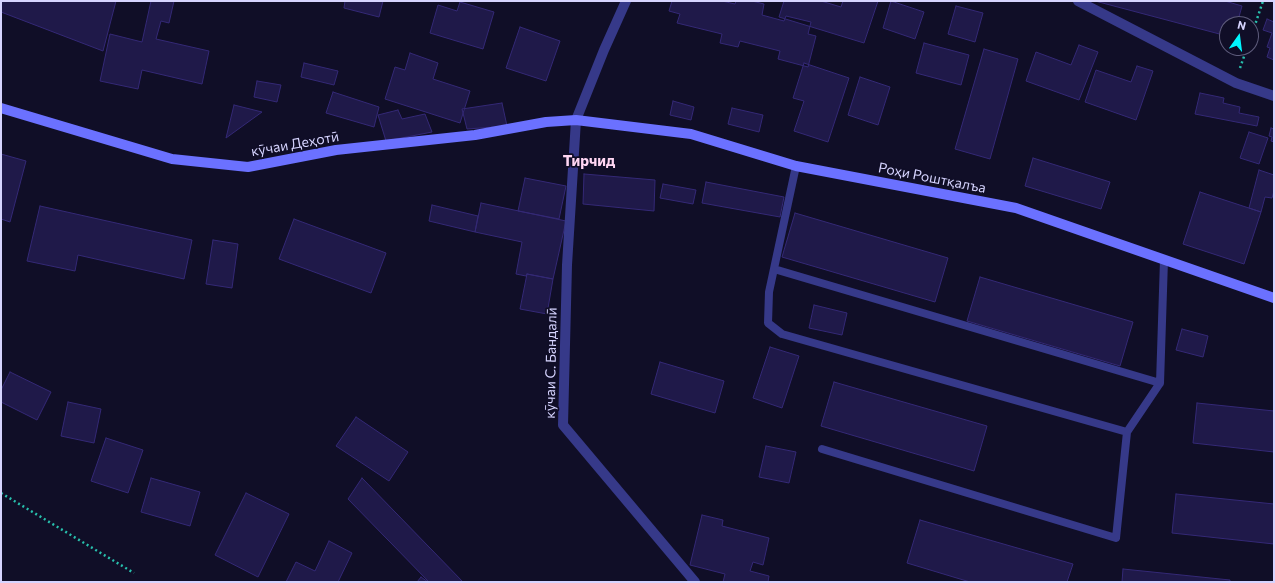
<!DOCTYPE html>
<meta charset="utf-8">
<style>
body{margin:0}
#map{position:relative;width:1275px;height:583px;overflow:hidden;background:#100e27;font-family:Commissioner,sans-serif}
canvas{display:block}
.frame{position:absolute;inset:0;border:2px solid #d6d4ff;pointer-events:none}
.north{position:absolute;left:1219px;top:16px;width:40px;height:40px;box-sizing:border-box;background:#100e27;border:1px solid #5f5d7d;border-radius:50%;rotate:14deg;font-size:11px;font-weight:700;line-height:16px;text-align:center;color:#d6d4ff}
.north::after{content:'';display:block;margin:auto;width:14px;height:18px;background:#00f6ff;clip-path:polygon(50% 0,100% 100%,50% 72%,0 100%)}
</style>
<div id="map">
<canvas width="1275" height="583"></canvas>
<div class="frame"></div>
<div class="north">N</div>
</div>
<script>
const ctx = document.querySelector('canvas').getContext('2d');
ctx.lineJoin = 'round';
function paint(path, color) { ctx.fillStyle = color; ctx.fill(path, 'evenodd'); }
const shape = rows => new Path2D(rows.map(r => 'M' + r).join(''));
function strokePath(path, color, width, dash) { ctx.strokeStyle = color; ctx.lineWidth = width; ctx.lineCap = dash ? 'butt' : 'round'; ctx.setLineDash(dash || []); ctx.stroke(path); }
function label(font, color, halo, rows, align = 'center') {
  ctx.font = font + ' Commissioner,sans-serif'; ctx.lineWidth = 3.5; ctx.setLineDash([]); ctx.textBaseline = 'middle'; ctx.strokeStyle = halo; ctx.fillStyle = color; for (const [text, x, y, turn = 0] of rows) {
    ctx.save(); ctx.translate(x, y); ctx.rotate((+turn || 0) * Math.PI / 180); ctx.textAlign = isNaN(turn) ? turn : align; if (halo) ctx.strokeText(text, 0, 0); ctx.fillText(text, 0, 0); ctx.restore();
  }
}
const building = shape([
 [1,1,116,1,103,51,1,12,1,1],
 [151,1,174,1,169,23,161,21,156,39,209,51,202,84,142,70,138,89,100,81,110,34,142,42,151,1],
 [345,1,383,1,379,17,344,8,345,1],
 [672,1,722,1,735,4,736,1,752,1,764,4,762,15,784,21,786,16,811,22,808,34,816,36,808,67,778,59,780,51,740,41,738,47,720,43,722,34,677,23,680,14,669,11,672,1],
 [784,1,821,1,841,7,843,1,878,1,864,43,779,17,784,1],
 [891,1,924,12,915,39,883,28,891,1],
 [1095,1,1225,1,1242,6,1237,24,1227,24,1227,36,1095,1],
 [460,2,494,12,483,49,430,33,438,5,457,11,460,2],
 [956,6,983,13,975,42,948,34,956,6],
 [1267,19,1274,22,1274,60,1267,57,1270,48,1267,47,1272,33,1263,30,1267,19],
 [520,27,560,41,546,81,506,68,520,27],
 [924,43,969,55,961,85,916,73,924,43],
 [1079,45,1098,52,1079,100,1026,81,1036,52,1071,65,1079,45],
 [984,49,1018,59,990,159,955,149,984,49],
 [410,53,438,63,433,79,470,91,460,123,385,99,395,67,405,70,410,53],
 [304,63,338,71,334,85,301,77,304,63],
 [804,63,849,78,828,142,794,131,804,101,793,98,804,63],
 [1137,66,1153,71,1136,120,1085,102,1096,70,1131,82,1137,66],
 [860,77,890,87,878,125,848,115,860,77],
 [257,81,281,85,277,102,254,97,257,81],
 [333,92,379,107,374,127,326,113,333,92],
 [1200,93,1224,98,1223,103,1240,107,1239,113,1259,117,1257,126,1195,114,1200,93],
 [673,101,694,107,691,120,670,115,673,101],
 [502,103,507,126,467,129,462,109,502,103],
 [234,105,262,112,226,138,234,105],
 [732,108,763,115,759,132,728,124,732,108],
 [398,110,402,119,425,114,432,132,386,141,378,115,398,110],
 [1271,128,1274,129,1274,142,1271,141,1272,137,1269,136,1271,128],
 [1249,132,1268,138,1259,164,1240,158,1249,132],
 [1,154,26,161,10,222,1,219,1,154],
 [1033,158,1110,182,1101,209,1025,186,1033,158],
 [1259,170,1274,175,1274,191,1272,198,1265,197,1261,212,1249,208,1259,170],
 [584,174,655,180,654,211,583,204,584,174],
 [525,178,566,186,559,219,518,211,525,178],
 [706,182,784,197,780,217,702,203,706,182],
 [663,184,696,190,693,204,660,198,663,184],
 [1200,192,1261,212,1244,264,1183,244,1200,192],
 [481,203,566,221,553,279,527,274,526,276,516,274,522,242,475,232,481,203],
 [432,205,478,216,475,232,429,221,432,205],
 [40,206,192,240,184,279,78,255,75,271,27,261,40,206],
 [795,213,948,258,935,302,782,257,795,213],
 [294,219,386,253,371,293,279,259,294,219],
 [213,240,238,244,232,288,206,284,213,240],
 [527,274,553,279,547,314,520,309,527,274],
 [980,277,1133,322,1120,366,967,321,980,277],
 [814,305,847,313,842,335,809,328,814,305],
 [1182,329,1208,336,1203,357,1176,350,1182,329],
 [770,347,799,356,782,408,753,398,770,347],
 [660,362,724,381,715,413,651,394,660,362],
 [10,372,51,392,37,420,1,402,1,390,10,372],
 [834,382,987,426,974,471,821,426,834,382],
 [68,402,101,409,94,443,61,436,68,402],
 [1197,403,1274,411,1274,452,1193,443,1197,403],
 [356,417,408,452,389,481,336,446,356,417],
 [106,438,143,450,128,493,91,481,106,438],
 [766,446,796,452,789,483,759,477,766,446],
 [151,478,200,492,190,526,141,512,151,478],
 [362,478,463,582,429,582,348,499,362,478],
 [246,493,289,514,258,577,215,555,246,493],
 [1176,494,1274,504,1274,544,1172,533,1176,494],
 [702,515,723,520,722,526,769,538,763,565,753,562,750,571,769,576,768,582,723,582,725,574,690,565,702,515],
 [920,520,1073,564,1067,582,970,582,907,563,920,520],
 [329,541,352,553,338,582,286,582,296,562,315,571,329,541],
 [1123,569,1230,580,1230,582,1122,582,1123,569],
 [421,577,428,582,417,582,421,577]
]);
const path = shape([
 [1251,37,1263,1],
 [1240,68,1247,48],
 [1,493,134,573]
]);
const lane = shape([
 [796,166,769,292,768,323,782,334,1127,432],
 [774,269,1160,383],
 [822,449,1116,538,1127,432,1160,383,1164,260]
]);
const street = shape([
 [626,1,604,50,576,120,567,265,563,425,695,582],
 [1078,1,1236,83,1274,96]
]);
const secondary = shape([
 [1,108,172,159,248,167,336,150,475,135,546,122,576,120,691,134,796,166,1016,208,1274,298]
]);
const streetNames = [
 ["кӯчаи Деҳотӣ",295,144,-10],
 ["Роҳи Роштқалъа",932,178,11],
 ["кӯчаи С. Бандалӣ",551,363,-89]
];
const neighbourhoodNames = [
 ["Тирчид",589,161]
];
paint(building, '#1f1949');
strokePath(building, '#342976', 1);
strokePath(path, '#28bfac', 2.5, [2, 3]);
strokePath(lane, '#363989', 8);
strokePath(street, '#363989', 10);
strokePath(secondary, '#6b71ff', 10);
label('14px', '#d6d4ff', '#100e27', streetNames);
label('bold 15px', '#ffd6f3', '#100e27', neighbourhoodNames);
</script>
